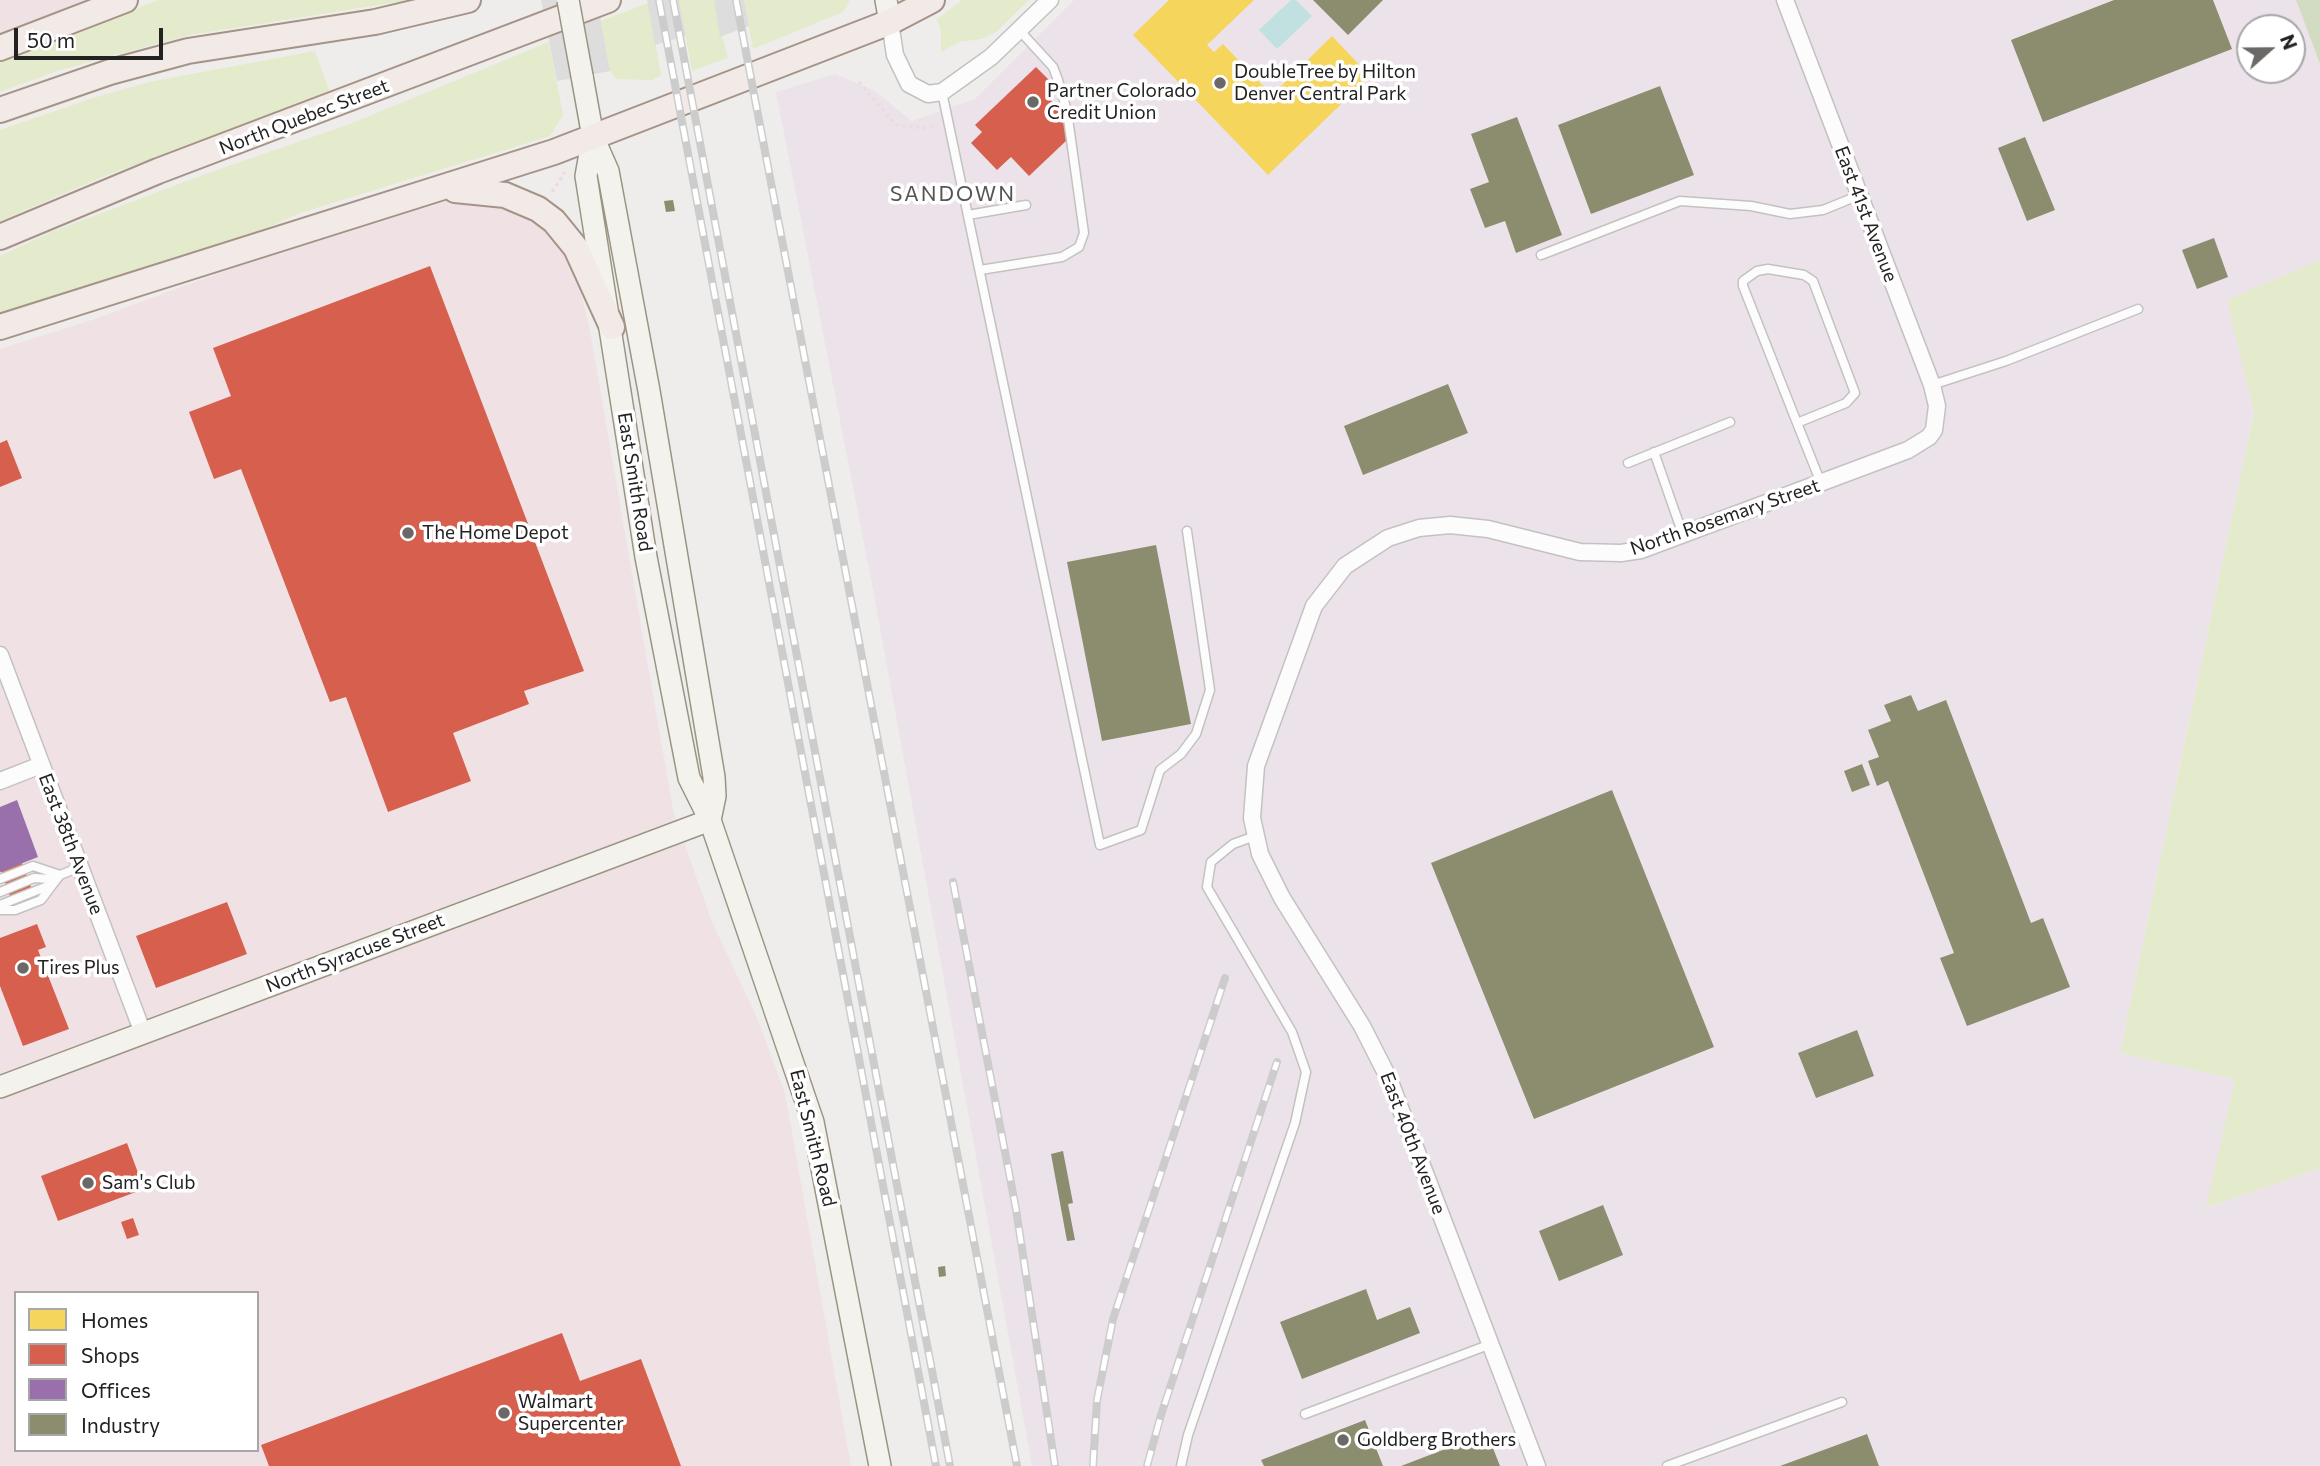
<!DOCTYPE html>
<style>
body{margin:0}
#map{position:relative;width:2320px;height:1466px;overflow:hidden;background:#efedeb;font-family:Commissioner,sans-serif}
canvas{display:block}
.legend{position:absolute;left:14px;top:1291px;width:245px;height:161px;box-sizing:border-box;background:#fff;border:2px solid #a7a7a7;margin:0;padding:9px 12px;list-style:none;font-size:21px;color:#222}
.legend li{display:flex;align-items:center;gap:14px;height:35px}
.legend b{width:35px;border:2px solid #a7a7a7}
.north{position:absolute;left:2236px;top:14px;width:70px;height:70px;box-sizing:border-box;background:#fff;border:2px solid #a7a7a7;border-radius:50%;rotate:69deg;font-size:19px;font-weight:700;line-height:28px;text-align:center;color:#222}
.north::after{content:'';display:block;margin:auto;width:24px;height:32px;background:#6a6968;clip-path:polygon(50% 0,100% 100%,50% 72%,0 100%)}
.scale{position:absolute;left:14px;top:28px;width:149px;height:32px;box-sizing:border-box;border:4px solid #222;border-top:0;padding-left:9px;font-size:21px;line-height:24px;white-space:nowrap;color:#222;-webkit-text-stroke:5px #fff;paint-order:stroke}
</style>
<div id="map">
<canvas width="2320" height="1466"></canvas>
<ul class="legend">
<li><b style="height:19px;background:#f6d55c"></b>Homes</li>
<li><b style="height:19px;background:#d6604d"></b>Shops</li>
<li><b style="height:19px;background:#9970ab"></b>Offices</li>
<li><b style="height:19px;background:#8c8c6e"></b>Industry</li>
</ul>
<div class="north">N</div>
<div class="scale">50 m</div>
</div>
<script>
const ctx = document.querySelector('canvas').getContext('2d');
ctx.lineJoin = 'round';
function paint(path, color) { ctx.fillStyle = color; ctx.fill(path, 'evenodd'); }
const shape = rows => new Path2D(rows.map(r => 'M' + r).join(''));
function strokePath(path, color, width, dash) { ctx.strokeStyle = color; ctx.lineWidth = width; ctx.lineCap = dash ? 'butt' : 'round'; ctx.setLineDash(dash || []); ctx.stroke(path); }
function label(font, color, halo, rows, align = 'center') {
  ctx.font = font + ' Commissioner,sans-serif'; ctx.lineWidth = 7; ctx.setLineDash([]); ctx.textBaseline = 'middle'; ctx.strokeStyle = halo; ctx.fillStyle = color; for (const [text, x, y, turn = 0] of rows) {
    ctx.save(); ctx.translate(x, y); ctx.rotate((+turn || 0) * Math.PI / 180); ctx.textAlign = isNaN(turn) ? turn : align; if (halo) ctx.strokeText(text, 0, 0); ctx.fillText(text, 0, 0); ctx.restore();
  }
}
const commercial = shape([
 [0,0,86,0,0,34],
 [468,198,488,198,547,222,575,269,589,325,673,810,712,922,758,1020,785,1093,851,1466,0,1466,0,349,92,320,227,270,447,201],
 [16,1293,257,1293,257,1450,16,1450]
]);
const industrial = shape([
 [1074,0,2296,0,2320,64,2320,260,2228,300,2254,412,2120,1053,2235,1079,2207,1208,2320,1168,2320,1466,1032,1466,874,595,776,92,835,74,875,91,912,121,975,99],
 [2250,28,2292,28,2292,70,2250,70]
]);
const grass = shape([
 [158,0,411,0,189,35,57,71,0,92,0,62],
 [679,0,714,0,728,58,692,71],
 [744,0,850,0,843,12,753,49],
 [962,0,1029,0,996,32,982,39,959,42,941,52,941,31,937,19],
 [648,3,661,75,653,80,616,79,610,71,601,21],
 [549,42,563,115,550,136,300,213,215,252,0,318,0,256,49,233,200,176,350,124],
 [315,51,330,92,102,177,0,221,0,130,93,98,149,82],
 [2320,260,2320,1168,2206,1208,2235,1079,2120,1053,2254,412,2227,300]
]);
const forest = shape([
 [2296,0,2320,0,2320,64]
]);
const water = shape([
 [1291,0,1296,0,1312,16,1277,49,1259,30]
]);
const pier = shape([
 [541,0,597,0,610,71,557,81],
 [647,0,679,0,686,36,655,45],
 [714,0,744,0,749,26,720,37]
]);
const homes = shape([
 [1169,0,1254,0,1207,45,1214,52,1223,44,1266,89,1259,96,1265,102,1332,36,1370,76,1268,175,1133,35]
]);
const shops = shape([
 [1036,67,1054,85,1045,94,1065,115,1067,140,1029,176,1011,157,997,170,971,143,982,132,975,125],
 [430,266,584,671,524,691,529,704,453,733,471,781,388,812,346,697,330,702,241,469,214,479,189,412,231,396,213,348],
 [7,440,22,478,0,487,0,443],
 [22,863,36,900,14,908,1,871],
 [227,902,247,954,156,988,136,936],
 [37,924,46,947,38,950,69,1029,23,1046,0,986,0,938],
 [127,1143,144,1189,58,1221,41,1176],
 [133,1218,139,1235,127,1239,121,1222],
 [562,1333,580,1381,641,1359,681,1466,269,1466,261,1445]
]);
const offices = shape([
 [17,800,38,857,0,872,0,807]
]);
const industry = shape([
 [1313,0,1383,0,1348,35],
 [2114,0,2213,0,2232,49,2043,122,2011,40],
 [1660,86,1694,175,1591,214,1558,125],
 [1517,117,1562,235,1516,253,1505,221,1485,228,1470,189,1489,182,1471,134],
 [2025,137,2055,210,2027,221,1998,148],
 [673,200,675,211,666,212,664,201],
 [2214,238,2228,277,2197,289,2182,250],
 [1448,384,1468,433,1363,475,1344,426],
 [1156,545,1191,724,1102,741,1067,562],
 [1911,695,1918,711,1946,700,2031,923,2043,918,2070,987,1967,1026,1940,958,1954,953,1888,781,1877,786,1868,761,1879,757,1868,730,1891,721,1884,705],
 [1862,764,1870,785,1852,792,1844,771],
 [1612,790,1714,1047,1534,1119,1431,863],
 [1857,1030,1874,1076,1816,1098,1798,1053],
 [1063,1151,1073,1203,1068,1204,1075,1240,1067,1241,1051,1154],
 [1603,1205,1623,1255,1559,1281,1539,1231],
 [945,1266,946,1276,939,1277,938,1267],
 [1366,1289,1377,1320,1410,1307,1420,1333,1302,1379,1280,1322],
 [1365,1420,1383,1466,1264,1466,1261,1460],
 [1487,1433,1500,1466,1401,1466],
 [1867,1434,1879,1466,1780,1466]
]);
const path = shape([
 [859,82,896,125,925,128,937,125],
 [552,192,565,172]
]);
const lane = shape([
 [942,92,1100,845,1141,830,1160,770,1181,754,1196,734,1210,690,1187,531],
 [968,215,1026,205],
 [1541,255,1680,201,1751,206,1790,214,1823,210,1860,195],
 [980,270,1062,257,1079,247,1084,233,1067,111,1058,80,1053,67,1020,31],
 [1932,385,2006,361,2138,309],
 [1797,423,1846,403,1855,393,1813,281,1804,275,1768,269,1757,271,1743,281,1743,286,1797,423,1821,483],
 [1654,452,1683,535],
 [1628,463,1730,422],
 [0,879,33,866,60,875,53,884,0,905],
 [0,892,34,878,50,879,80,867],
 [0,910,15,910,41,900,53,884],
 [1305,1414,1491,1344],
 [1181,1466,1188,1435,1295,1123,1306,1072,1292,1032,1207,887,1211,862,1233,844,1255,836],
 [1667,1466,1842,1402]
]);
const street = shape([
 [890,22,895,55,909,84,928,94,942,92,991,57,1050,0],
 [0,655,143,1033],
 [0,781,41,765],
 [1537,1466,1389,1079,1362,1026,1282,898,1260,854,1252,818,1256,766,1314,606,1345,566,1388,538,1419,528,1450,525,1488,529,1580,552,1621,553,1641,550,1908,450,1929,437,1934,430,1937,406,1932,385,1785,0]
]);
const secondary = shape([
 [886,0,890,22],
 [582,76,593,137,608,171,649,391,714,777,715,796,710,820],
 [593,137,586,176,646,557,689,778,710,820,813,1122,880,1466],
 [0,1087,710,820]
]);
const primary = shape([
 [0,48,125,0],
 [0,110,110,72,188,51,375,22,468,0],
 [455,190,505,195,538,209,554,221,576,248,612,327],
 [0,237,158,171,608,0],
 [0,327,554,152,890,22,932,0]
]);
const rail = shape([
 [659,0,936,1466],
 [673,0,950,1466],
 [736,0,1017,1466],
 [953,882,1016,1209,1055,1466],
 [1093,1466,1097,1400,1113,1319,1225,978],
 [1147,1466,1161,1415,1277,1062]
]);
const secondaryBridge = shape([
 [568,0,582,76]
]);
const markers = [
 [1220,83,7,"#6a6968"],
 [1033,102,7,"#6a6968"],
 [408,533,7,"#6a6968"],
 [23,968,7,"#6a6968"],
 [88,1183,7,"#6a6968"],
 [504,1413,7,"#6a6968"],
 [1343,1440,7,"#6a6968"]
];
const poiNames = [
 ["DoubleTree by Hilton",1234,72],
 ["Denver Central Park",1234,94],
 ["Partner Colorado",1047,91],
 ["Credit Union",1047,113],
 ["The Home Depot",422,533],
 ["Tires Plus",37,968],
 ["Sam's Club",102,1183],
 ["Walmart",518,1402],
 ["Supercenter",518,1424],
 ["Goldberg Brothers",1357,1440]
];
const streetNames = [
 ["North Quebec Street",304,117,-21],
 ["East 41st Avenue",1866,214,69],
 ["East Smith Road",635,482,81],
 ["North Rosemary Street",1725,517,-19],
 ["East 38th Avenue",71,844,69],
 ["North Syracuse Street",355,953,-21],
 ["East Smith Road",813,1138,76],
 ["East 40th Avenue",1413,1143,69]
];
const neighbourhoodNames = [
 ["SANDOWN",953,194]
];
paint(commercial, '#f0e2e4');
paint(industrial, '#ece3ea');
paint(grass, '#e4eacc');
paint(forest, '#d2dcc2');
paint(water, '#c0e1df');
paint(pier, '#dedddd');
paint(homes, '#f6d55c');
paint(shops, '#d6604d');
paint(offices, '#9970ab');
paint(industry, '#8c8c6e');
strokePath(lane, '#c3c2c1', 11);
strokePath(street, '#c3c2c1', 19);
strokePath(secondary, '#9a9582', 24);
strokePath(primary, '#a59387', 28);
strokePath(path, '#ecdcde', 3.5, [3.5, 3.5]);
strokePath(lane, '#fdfcfc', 8);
strokePath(street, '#fdfcfc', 16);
strokePath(secondary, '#f4f2ed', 21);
strokePath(primary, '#f2eae7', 24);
strokePath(rail, '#ccc', 8);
strokePath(rail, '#fff', 5, [16]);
strokePath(secondaryBridge, '#9a9582', 24, []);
strokePath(secondaryBridge, '#f4f2ed', 21);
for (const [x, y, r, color] of markers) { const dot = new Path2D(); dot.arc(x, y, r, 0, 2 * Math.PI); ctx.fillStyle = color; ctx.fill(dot); strokePath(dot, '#fff', 2.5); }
label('19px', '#222', '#fff', poiNames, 'left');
label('19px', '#222', '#fff', streetNames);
ctx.letterSpacing = '2px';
label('21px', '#555', '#fff', neighbourhoodNames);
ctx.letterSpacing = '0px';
</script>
